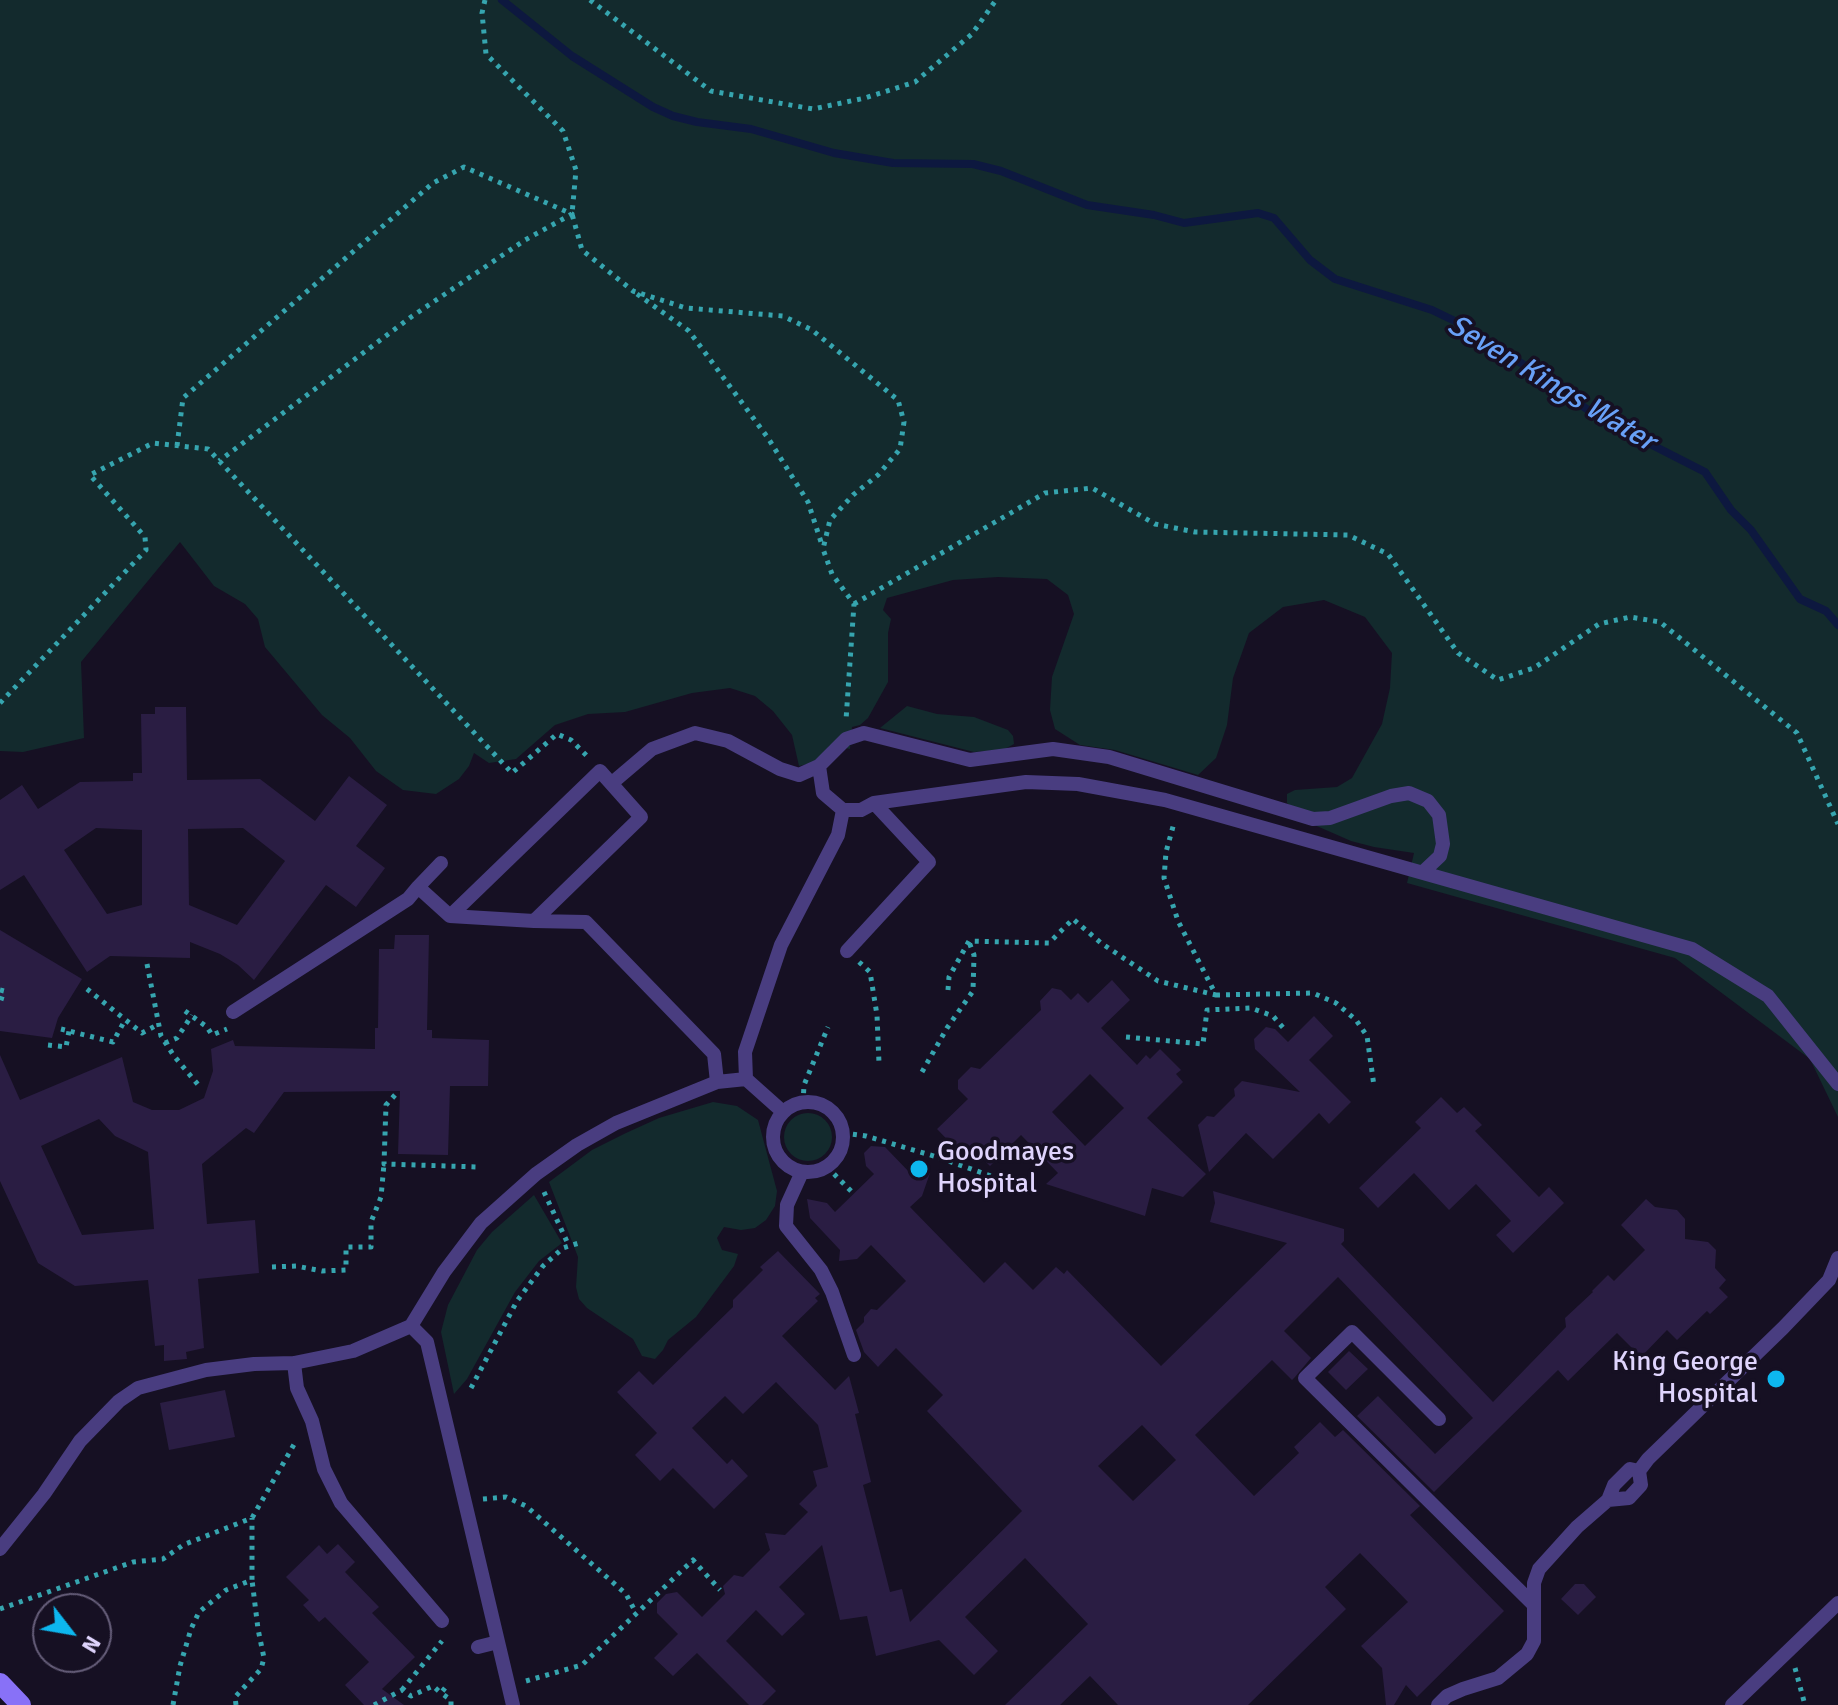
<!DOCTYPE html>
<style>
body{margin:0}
#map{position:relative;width:1838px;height:1705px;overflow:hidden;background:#161023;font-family:Signika,sans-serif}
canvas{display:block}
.north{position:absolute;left:32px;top:1593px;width:80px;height:80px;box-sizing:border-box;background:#161023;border:2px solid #665e7a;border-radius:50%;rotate:121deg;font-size:22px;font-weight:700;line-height:32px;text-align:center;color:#dfd4fd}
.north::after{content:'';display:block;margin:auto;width:28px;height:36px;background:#0db7ef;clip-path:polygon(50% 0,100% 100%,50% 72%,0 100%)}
</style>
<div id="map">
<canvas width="1838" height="1705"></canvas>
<div class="north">N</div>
</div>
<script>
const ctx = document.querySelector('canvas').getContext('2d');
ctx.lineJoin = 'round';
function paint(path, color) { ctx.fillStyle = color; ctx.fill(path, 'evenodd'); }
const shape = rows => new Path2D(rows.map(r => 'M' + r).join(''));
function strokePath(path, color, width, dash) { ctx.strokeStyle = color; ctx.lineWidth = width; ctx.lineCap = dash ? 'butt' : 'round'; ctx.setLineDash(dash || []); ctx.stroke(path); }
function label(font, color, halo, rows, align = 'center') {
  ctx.font = font + ' Signika,sans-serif'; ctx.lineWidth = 7; ctx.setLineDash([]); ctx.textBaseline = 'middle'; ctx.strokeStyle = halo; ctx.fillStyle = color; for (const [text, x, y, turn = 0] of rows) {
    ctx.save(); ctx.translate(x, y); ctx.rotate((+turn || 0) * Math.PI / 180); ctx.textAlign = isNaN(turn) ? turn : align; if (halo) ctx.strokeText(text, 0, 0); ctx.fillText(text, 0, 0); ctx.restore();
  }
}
const green = shape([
 [0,0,1838,0,1838,1117,1810,1059,1675,958,1407,883,1414,853,1374,847,1351,841,1310,823,1287,803,1287,794,1295,790,1337,787,1352,778,1382,724,1390,688,1392,653,1365,617,1324,600,1283,607,1249,633,1233,678,1227,725,1216,758,1198,775,1115,750,1080,745,1055,729,1050,710,1052,677,1074,614,1068,595,1047,579,998,577,953,580,887,598,883,610,891,619,888,633,888,682,868,718,860,725,852,727,850,749,830,745,817,762,799,766,792,735,773,711,755,696,730,688,692,693,625,712,588,714,555,725,516,759,489,763,474,753,469,766,459,779,436,794,403,790,376,771,350,738,322,715,265,647,258,619,245,604,214,586,180,542,81,662,84,738,23,752,0,751],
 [907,706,937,714,974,717,1008,730,1013,736,1014,744,1003,750,974,752,880,728],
 [713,1102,737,1106,758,1120,777,1191,775,1206,766,1220,755,1228,741,1230,724,1227,717,1238,722,1250,738,1254,734,1266,696,1317,668,1340,663,1350,655,1359,642,1356,633,1339,587,1308,579,1299,576,1287,578,1257,549,1182,592,1150,626,1133,659,1118],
 '784 1137a24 24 0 1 1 48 0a24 24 0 1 1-48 0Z',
 [534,1195,562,1243,539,1261,515,1292,467,1379,454,1394,441,1332,448,1305,477,1250,492,1232]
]);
const stream = shape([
 [502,0,572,56,653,107,673,116,697,122,751,129,834,153,893,163,973,164,1001,171,1087,205,1154,215,1184,223,1258,213,1274,218,1310,260,1335,279,1432,310,1461,324,1488,346,1521,363,1601,419,1705,472,1731,510,1751,530,1800,599,1826,611,1838,625]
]);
const building = shape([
 [155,707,186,707,187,780,260,779,315,821,349,776,387,805,356,846,385,868,356,907,326,885,254,980,238,965,220,954,190,942,190,958,110,956,87,972,24,875,0,890,0,800,22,785,38,809,80,782,133,781,133,773,142,773,141,714,155,714],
 [96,828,142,830,142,905,107,914,64,850],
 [243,828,285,861,237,925,189,905,188,829],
 [0,930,82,979,58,1018,52,1038,0,1031],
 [395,935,429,935,427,1030,432,1030,432,1038,489,1040,488,1086,450,1086,448,1155,398,1154,400,1091,284,1092,254,1133,246,1128,202,1164,207,1224,255,1220,259,1273,198,1279,204,1348,186,1352,187,1359,164,1361,164,1345,155,1346,148,1280,75,1286,38,1263,0,1181,0,1055,20,1100,122,1057,133,1102,152,1110,179,1110,204,1098,213,1071,211,1049,233,1040,235,1046,375,1049,375,1028,378,1028,379,949,394,949],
 [99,1119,115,1136,148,1152,154,1229,82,1235,41,1146],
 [1112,980,1130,1000,1101,1028,1137,1065,1146,1055,1150,1059,1160,1049,1181,1070,1176,1074,1183,1082,1147,1118,1206,1174,1183,1197,1152,1188,1145,1216,1046,1184,1058,1173,1021,1135,990,1166,974,1150,971,1152,968,1149,962,1155,937,1129,968,1099,958,1089,958,1080,971,1067,980,1069,1041,1010,1040,1001,1052,988,1061,990,1071,1000,1078,993,1088,1003],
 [1090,1074,1124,1108,1085,1146,1052,1112],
 [1314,1016,1333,1036,1309,1060,1351,1102,1329,1124,1319,1113,1273,1159,1246,1133,1209,1172,1198,1125,1207,1116,1214,1117,1235,1096,1234,1089,1242,1081,1300,1092,1255,1049,1254,1039,1266,1027,1275,1029,1288,1042],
 [1441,1097,1457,1113,1464,1107,1482,1125,1475,1131,1539,1197,1549,1187,1564,1203,1513,1253,1496,1235,1511,1221,1476,1184,1449,1210,1414,1173,1378,1208,1359,1188,1421,1128,1415,1122],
 [871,1146,885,1147,913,1176,930,1173,922,1196,910,1207,984,1283,1005,1262,1033,1290,1056,1267,1064,1274,1067,1270,1161,1366,1287,1243,1210,1222,1215,1203,1213,1191,1344,1229,1344,1241,1341,1244,1493,1402,1566,1327,1565,1318,1593,1292,1592,1291,1608,1275,1614,1281,1645,1250,1621,1225,1646,1199,1655,1207,1677,1210,1685,1219,1685,1239,1708,1242,1716,1250,1715,1268,1726,1280,1719,1288,1728,1297,1710,1314,1707,1311,1677,1340,1667,1330,1641,1357,1617,1333,1568,1381,1558,1370,1434,1492,1357,1416,1378,1396,1435,1454,1473,1418,1338,1277,1284,1331,1311,1358,1295,1377,1292,1380,1272,1360,1195,1435,1254,1496,1299,1453,1294,1447,1320,1422,1335,1437,1343,1430,1420,1506,1410,1515,1504,1611,1417,1697,1406,1685,1394,1705,1386,1705,1382,1668,1361,1646,1408,1602,1360,1553,1325,1587,1346,1609,1248,1705,1118,1705,1090,1676,1060,1705,1005,1705,1088,1624,1025,1558,965,1617,998,1651,974,1675,939,1640,876,1656,867,1616,840,1620,822,1545,779,1587,805,1614,782,1636,756,1610,726,1641,776,1691,762,1705,749,1705,697,1653,673,1676,654,1658,678,1634,657,1613,657,1603,666,1594,677,1592,702,1617,725,1594,723,1586,734,1575,743,1577,770,1550,765,1533,785,1535,808,1512,799,1504,817,1486,813,1471,828,1467,818,1425,776,1382,743,1414,725,1396,692,1428,727,1464,732,1459,748,1476,714,1509,673,1468,660,1481,635,1455,657,1433,617,1392,639,1371,653,1385,733,1307,733,1300,763,1270,760,1267,778,1251,820,1294,815,1298,818,1301,782,1336,835,1390,849,1376,859,1413,855,1414,871,1482,863,1485,890,1592,902,1589,910,1622,1022,1511,927,1411,943,1395,896,1348,878,1367,864,1352,856,1330,864,1322,864,1317,871,1309,877,1310,906,1281,871,1245,857,1259,839,1261,840,1250,810,1218,807,1199,827,1203,835,1212,874,1174,866,1166,864,1153],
 [1142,1425,1176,1460,1133,1501,1098,1466],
 [1349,1351,1368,1369,1346,1390,1328,1372],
 [225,1390,235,1437,169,1450,160,1403],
 [338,1544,355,1562,345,1572,379,1607,372,1613,415,1657,382,1689,404,1705,364,1705,345,1685,369,1662,325,1617,319,1622,303,1605,309,1600,286,1577,319,1545,327,1554],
 [1575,1584,1584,1584,1596,1597,1578,1615,1561,1599]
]);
const path = shape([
 [485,0,482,13,486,54,563,131,576,170,572,214,582,250,633,291,686,308,783,316,812,330,898,400,904,422,900,449,878,475,853,495,830,520,823,549,832,574,854,604,846,720],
 [590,0,711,91,813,109,865,98,915,82,972,34,996,0],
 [637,294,689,331,768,438,808,502,822,545],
 [177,446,183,398,433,183,464,167,572,214,525,240,411,317,219,461],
 [854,604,1045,493,1092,488,1155,524,1195,532,1348,535,1388,554,1458,653,1498,680,1534,668,1599,624,1630,617,1660,622,1797,733,1838,824],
 [0,703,146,550,145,537,90,475,153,443,208,449,512,773,557,734,571,740,589,758],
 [859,962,870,972,877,1015,879,1063],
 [147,964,161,1036,174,1056,200,1087],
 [87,989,142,1033,159,1024],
 [0,990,4,991,0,1003],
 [948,990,949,977,969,941,1049,943,1073,919,1101,943,1158,981,1216,995,1178,921,1164,878,1166,852,1174,823],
 [1216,995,1313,993,1336,1003,1356,1020,1367,1036,1374,1086],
 [185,1011,207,1027,212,1035,227,1029],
 [61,1029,113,1042,125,1020],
 [1126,1037,1203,1044,1207,1010,1251,1008,1273,1016,1286,1031],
 [165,1043,177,1038,192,1015],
 [48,1045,66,1047,69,1031],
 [922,1072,947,1028,973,991,974,955,969,942],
 [395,1095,386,1105,384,1164,479,1167],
 [803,1103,804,1085,828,1027],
 [843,1133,866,1136,937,1157,1025,1188,1031,1194],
 [827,1167,854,1194],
 [544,1192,569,1246],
 [272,1267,296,1266,322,1271,346,1270,346,1247,371,1247,371,1222,381,1197,384,1164],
 [471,1388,517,1301,543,1266,563,1248,579,1243],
 [483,1499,506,1497,526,1506,626,1594,636,1613],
 [0,1609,133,1562,163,1559,183,1545,252,1518,296,1441],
 [1795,1668,1805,1705],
 [526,1681,582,1665,693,1560,720,1590],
 [445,1688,441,1693,451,1700,451,1705],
 [402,1690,442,1641],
 [173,1705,180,1666,191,1629,199,1612,226,1590,252,1580,252,1518],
 [236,1705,235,1697,261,1669,264,1658,258,1629,252,1580],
 [374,1705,402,1690,411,1696,433,1686,441,1693]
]);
const service = shape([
 [819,766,823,793,843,810,861,810,874,803,1026,782,1078,784,1165,800,1692,949,1768,996,1838,1084],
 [612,783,652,749,695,733,728,741,780,769,799,775,819,766,846,739,864,733,970,760,1053,749,1109,757,1313,819,1330,818,1391,796,1409,793,1428,801,1439,815,1443,844,1440,856,1423,872],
 [418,887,441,863],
 [534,921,641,817,600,771,450,916,534,921,586,922,714,1054,717,1082],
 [847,951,929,862,874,803],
 [233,1012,408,899,418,887,450,916],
 [746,1079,745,1052,781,945,838,835,843,810],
 '773 1137a35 35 0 1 1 70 0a35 35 0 1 1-70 0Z',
 [802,1172,787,1205,786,1226,821,1270,832,1292,854,1355],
 [411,1326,427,1342,513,1705],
 [294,1363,297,1388,312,1421,324,1469,341,1503,442,1621],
 [1439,1419,1352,1332,1305,1378,1533,1604],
 [1608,1500,1629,1498,1641,1485,1639,1471,1648,1459,1783,1328,1829,1280,1838,1258],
 [1608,1500,1614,1485,1630,1469,1639,1471],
 [0,1549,44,1494,80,1441,119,1401,138,1388,206,1370,254,1364,294,1363,353,1351,411,1326,444,1272,481,1223,536,1174,577,1145,616,1123,717,1082,746,1079,783,1112],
 [478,1647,498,1642],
 [1438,1705,1447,1696,1463,1689,1498,1678,1527,1654,1534,1641,1534,1583,1539,1569,1577,1527,1608,1500],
 [1732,1705,1838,1603]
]);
const secondary = shape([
 [0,1683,21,1705]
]);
const markers = [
 [919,1169,10,"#0db7ef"],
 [1776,1379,10,"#0db7ef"]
];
const poiNames = [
 ["Goodmayes",937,1153],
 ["Hospital",937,1185],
 ["King George",1758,1363,"right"],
 ["Hospital",1758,1395,"right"]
];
const waterNames = [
 ["Seven Kings Water",1551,384,31]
];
paint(green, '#132a2d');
strokePath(stream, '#0d183f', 8);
paint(building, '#2a1d43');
strokePath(path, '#36a5af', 5, [4, 6]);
strokePath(service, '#493d80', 14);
strokePath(secondary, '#8871f7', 20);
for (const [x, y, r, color] of markers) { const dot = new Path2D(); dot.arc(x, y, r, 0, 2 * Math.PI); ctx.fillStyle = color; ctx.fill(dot); strokePath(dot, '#161023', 3); }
label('28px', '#dfd4fd', '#161023', poiNames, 'left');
label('italic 30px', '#68a0f7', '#161023', waterNames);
</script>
